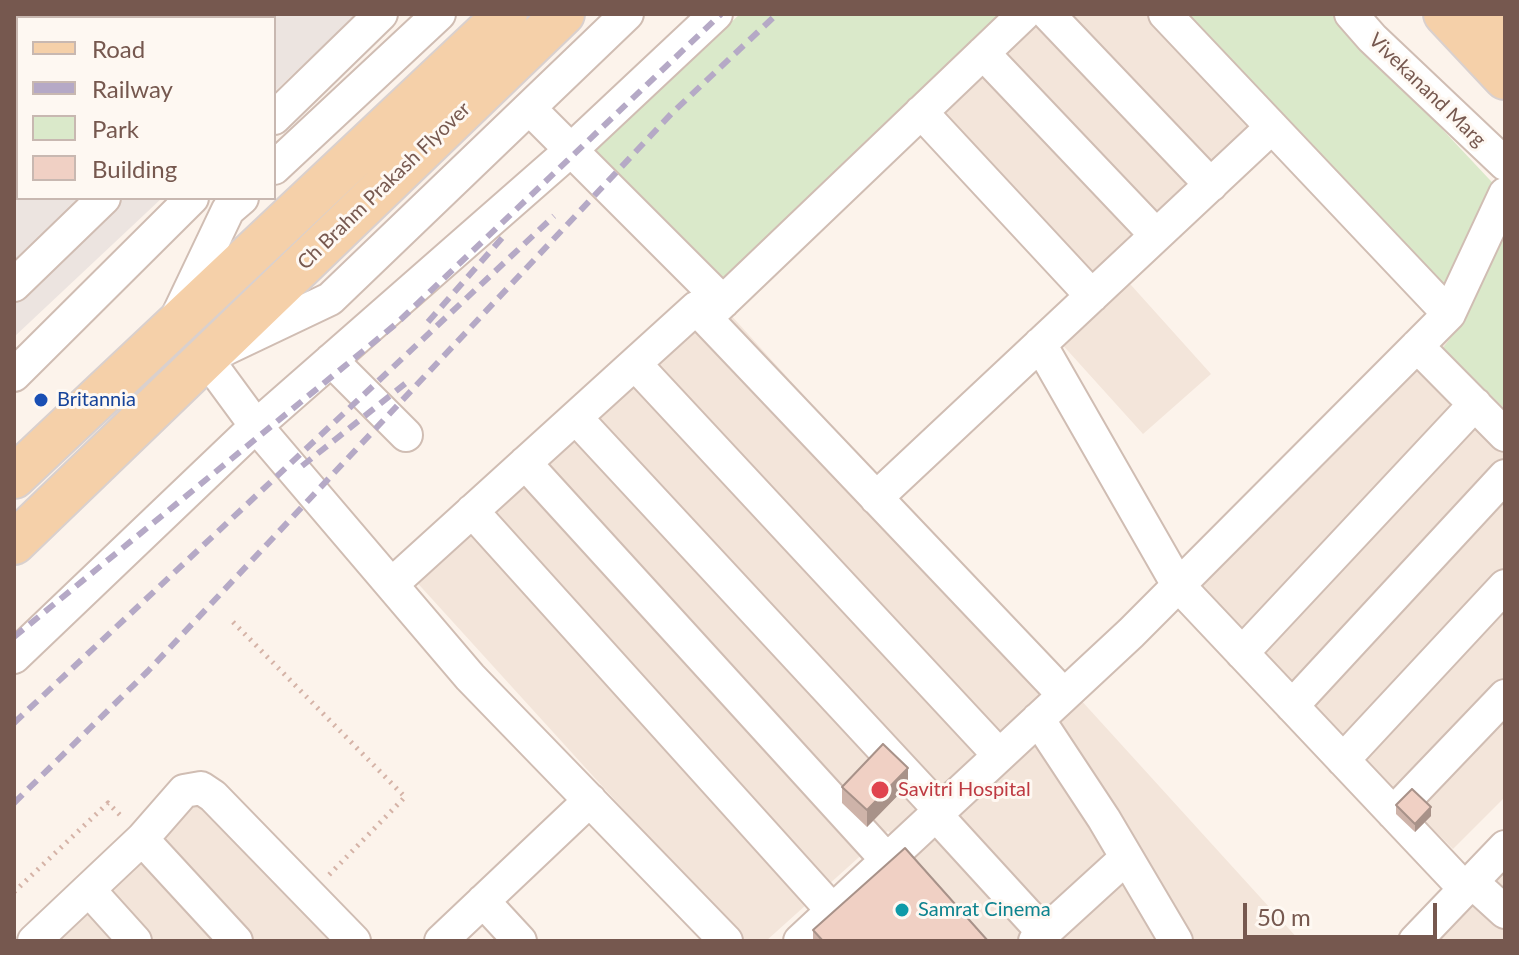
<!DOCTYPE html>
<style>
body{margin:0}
#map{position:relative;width:1519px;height:955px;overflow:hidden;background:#fcf3eb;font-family:Lato,sans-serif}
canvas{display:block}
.frame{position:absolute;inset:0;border:16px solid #76584f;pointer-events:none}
.legend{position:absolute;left:16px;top:16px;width:260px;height:184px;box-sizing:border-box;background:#fef8f2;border:2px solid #c8b8b1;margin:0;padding:10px 14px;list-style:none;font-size:24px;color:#76584f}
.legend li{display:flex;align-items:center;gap:16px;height:40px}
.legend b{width:40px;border:2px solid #c8b8b1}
.scale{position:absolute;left:1243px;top:903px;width:194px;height:36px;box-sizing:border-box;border:4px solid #76584f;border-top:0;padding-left:10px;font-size:24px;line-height:28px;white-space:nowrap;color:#76584f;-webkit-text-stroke:6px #fef8f2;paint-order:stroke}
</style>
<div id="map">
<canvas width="1519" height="955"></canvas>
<div class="frame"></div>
<ul class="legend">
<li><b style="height:10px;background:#f5d0a9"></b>Road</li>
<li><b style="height:10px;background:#b5a9c6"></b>Railway</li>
<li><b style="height:22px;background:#dae9ca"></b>Park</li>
<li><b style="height:22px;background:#f0d0c4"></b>Building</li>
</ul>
<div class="scale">50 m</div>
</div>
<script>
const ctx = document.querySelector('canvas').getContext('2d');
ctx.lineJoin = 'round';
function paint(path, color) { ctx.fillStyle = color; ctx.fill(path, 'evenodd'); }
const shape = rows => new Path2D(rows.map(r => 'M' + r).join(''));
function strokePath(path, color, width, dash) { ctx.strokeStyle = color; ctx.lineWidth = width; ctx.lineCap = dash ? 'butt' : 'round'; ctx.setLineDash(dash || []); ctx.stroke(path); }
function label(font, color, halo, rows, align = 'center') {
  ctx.font = font + ' Lato,sans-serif'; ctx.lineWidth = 6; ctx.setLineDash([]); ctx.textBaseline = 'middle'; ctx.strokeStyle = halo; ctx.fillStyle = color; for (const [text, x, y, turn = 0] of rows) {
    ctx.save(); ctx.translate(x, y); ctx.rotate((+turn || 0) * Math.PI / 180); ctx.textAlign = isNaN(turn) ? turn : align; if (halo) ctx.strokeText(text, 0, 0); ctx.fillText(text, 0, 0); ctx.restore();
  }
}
const residential = shape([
 [1008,14,1172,14,1271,125,1113,265,1211,374,1143,434,1041,321,1089,278,921,90],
 [718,301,1300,941,988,941,888,831,766,941,743,941,412,577],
 [1436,313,1505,381,1505,797,1453,849,1175,577],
 [204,776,354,941,20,941],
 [1505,859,1505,941,1425,941]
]);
const industrial = shape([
 [14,14,357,14,274,92,274,18,18,18,18,198,162,198,14,337]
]);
const green = shape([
 [740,14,1010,14,721,281,588,154],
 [1178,14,1334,14,1505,196,1505,409,1443,348,1465,318]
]);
const path = shape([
 [233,622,405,797,327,877],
 [14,892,108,803,123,818]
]);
const minor = shape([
 [627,14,330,299,206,358,256,426,470,677,726,941],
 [1048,14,1211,185],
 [1165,14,1449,314],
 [1351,14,1372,38,1505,164],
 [983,53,1156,235],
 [529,108,723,302],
 [921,112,1092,296],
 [274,118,381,14],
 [274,168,439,14],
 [14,285,104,198],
 [178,315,228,210,242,198],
 [706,318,1024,14],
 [1040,344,1178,585,1465,889],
 [1417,346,1505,435],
 [331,360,406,435],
 [635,364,999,755],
 [14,375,192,198],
 [576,418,940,810],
 [525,463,887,860],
 [876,498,1272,127],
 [472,511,833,911],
 [392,584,696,308,1064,695],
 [1242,653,1475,404],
 [14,657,256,426,571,150,716,14],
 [1292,706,1505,476],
 [1038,719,1104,819,1176,941],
 [1343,760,1505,586],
 [1393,813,1505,696],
 [936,815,1044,933],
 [142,839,236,941],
 [1472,882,1505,912],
 [89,890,135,941],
 [483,901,520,941],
 [34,941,142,839,184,791,201,788,213,796,354,941],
 [441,941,590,800],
 [800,941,1131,633,1449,314,1505,194],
 [1035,941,1126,858],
 [1415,941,1505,847]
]);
const major = shape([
 [1445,14,1505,78],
 [1496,14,1505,24],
 [14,477,506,14],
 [14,543,563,14]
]);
const rail = shape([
 [428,322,502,238],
 [302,466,411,379],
 [14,637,396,324,721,14],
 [14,723,554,216],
 [14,803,148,671,672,113,777,14]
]);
const wall = shape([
 [908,785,867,827,842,803,842,787],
 [1396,805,1431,816,1415,832,1396,814],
 [813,930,988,941,813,941]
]);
const shadedWall = shape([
 [908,768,908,785,867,827,867,810],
 [1431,807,1431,816,1415,832,1415,824]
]);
const building = shape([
 [883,744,908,768,867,810,842,787,883,744],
 [1412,789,1431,807,1415,824,1396,805,1412,789],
 [905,848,988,941,823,941,813,930,905,848]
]);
const markers = [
 [41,400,8,"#1a4fb4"],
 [880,790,10,"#e0444e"],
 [902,910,8,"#0f9aa8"]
];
const streetNames = [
 ["Vivekanand Marg",1427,90,44],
 ["Ch Brahm Prakash Flyover",384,186,-44]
];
const transitNames = [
 ["Britannia",57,400]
];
const healthNames = [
 ["Savitri Hospital",898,790]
];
const cultureNames = [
 ["Samrat Cinema",918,910]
];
paint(residential, '#f3e5da');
paint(industrial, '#ece4e0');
paint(green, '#dae9ca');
strokePath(minor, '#d0bdb3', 36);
strokePath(major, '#d9d0ce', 46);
strokePath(path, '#d5b3a7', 5, [2, 6]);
strokePath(minor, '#fff', 32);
strokePath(major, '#f5d0a9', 42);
strokePath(rail, '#b5a9c6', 6, [12, 8]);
paint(wall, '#ceb3a9');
paint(shadedWall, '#a89289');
paint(building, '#f0d0c4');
strokePath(building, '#a89289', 2);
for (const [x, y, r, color] of markers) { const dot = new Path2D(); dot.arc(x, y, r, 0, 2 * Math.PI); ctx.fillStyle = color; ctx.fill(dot); strokePath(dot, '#fef8f2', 3); }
label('20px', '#76584f', '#fef8f2', streetNames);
label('20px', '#164399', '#fef8f2', transitNames, 'left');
label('20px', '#be3a42', '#fef8f2', healthNames, 'left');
label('20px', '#0d838f', '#fef8f2', cultureNames, 'left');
</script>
